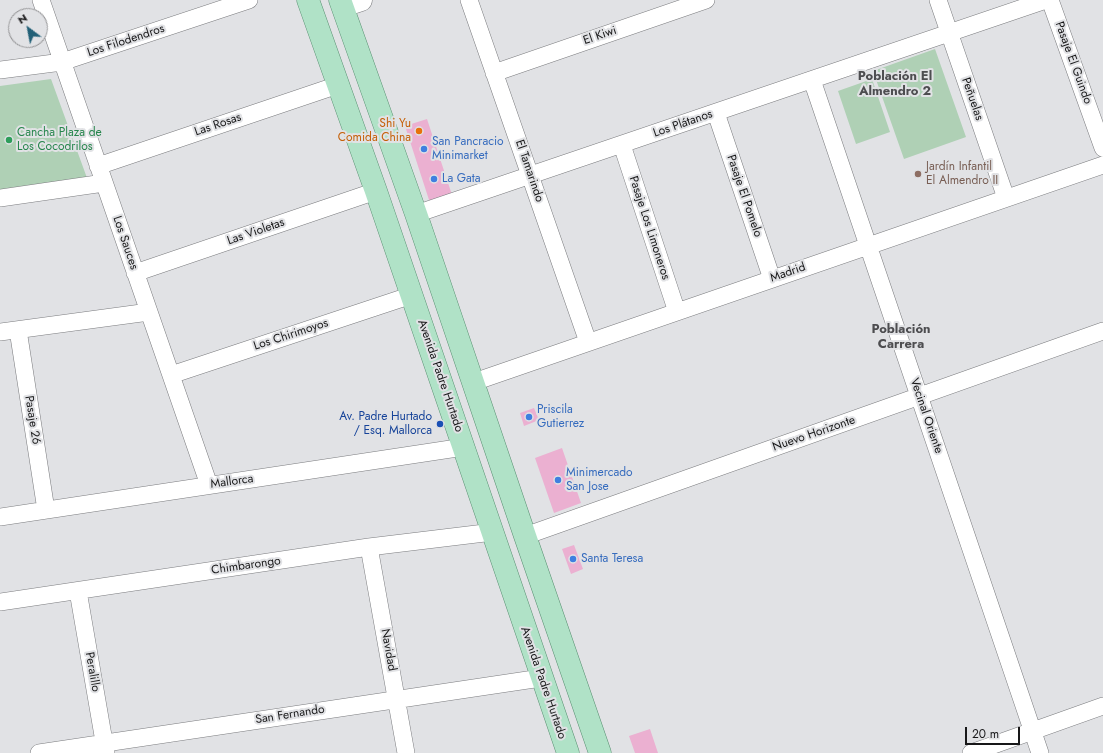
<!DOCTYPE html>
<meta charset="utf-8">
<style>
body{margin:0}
#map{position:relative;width:1103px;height:753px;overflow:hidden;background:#e1e2e5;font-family:Jost,sans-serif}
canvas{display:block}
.north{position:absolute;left:8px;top:8px;width:40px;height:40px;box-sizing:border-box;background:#e1e2e5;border:1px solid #919193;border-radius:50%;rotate:328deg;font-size:11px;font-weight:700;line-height:16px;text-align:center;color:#181819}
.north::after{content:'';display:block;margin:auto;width:14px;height:18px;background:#226077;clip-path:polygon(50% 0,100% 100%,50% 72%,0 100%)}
.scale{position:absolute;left:965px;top:727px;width:55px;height:18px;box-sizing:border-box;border:2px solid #181819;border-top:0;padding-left:5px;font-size:12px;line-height:14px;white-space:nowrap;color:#181819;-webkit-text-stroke:3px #e1e2e5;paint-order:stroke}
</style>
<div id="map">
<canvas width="1103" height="753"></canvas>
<div class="north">N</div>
<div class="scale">20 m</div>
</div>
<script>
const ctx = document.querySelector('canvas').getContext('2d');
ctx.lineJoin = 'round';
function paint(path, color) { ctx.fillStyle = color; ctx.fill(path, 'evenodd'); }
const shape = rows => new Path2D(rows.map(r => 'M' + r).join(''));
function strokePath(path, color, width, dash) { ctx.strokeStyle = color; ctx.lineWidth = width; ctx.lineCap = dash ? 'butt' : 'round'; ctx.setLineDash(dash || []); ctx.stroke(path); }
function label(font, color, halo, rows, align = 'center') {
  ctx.font = font + ' Jost,sans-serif'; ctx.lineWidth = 4; ctx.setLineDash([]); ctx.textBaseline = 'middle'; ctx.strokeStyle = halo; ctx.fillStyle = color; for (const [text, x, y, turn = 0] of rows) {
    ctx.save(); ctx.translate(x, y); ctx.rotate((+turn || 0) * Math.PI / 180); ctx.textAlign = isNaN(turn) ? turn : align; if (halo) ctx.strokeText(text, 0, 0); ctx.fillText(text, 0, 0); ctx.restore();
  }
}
const green = shape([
 [935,49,966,137,904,159,873,71],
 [51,79,87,178,0,194,0,86],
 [872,79,890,132,856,144,838,91]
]);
const building = shape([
 [427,119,452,195,430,203,405,126],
 [534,408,539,420,524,426,520,413],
 [562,448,581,503,554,513,535,458],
 [574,545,583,569,571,574,562,549],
 [650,729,658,753,635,753,629,736]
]);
const street = shape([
 [41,0,209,485],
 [469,0,588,342],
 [938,0,1006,198],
 [1050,0,1103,148],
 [0,70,62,62,249,0],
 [494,73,706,0],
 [812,80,1040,753],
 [716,113,772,279],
 [622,145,677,312],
 [98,166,338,85],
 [0,198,104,183],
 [416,214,1046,0],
 [135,273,376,191],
 [18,330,46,510],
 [0,332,149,312],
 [171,375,412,295],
 [474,382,1103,165],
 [0,517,464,447],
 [525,536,1103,331],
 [369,547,406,753],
 [78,591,106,753],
 [0,602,369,547,493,532],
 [39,753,541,678],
 [971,753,1103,706]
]);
const secondary = shape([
 [343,6,361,0]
]);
const primary = shape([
 [308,0,376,191,568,753],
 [340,0,416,214,525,536,600,753]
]);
const markers = [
 [419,131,4,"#e8710a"],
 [9,140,4,"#2e9e5b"],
 [424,149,4,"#3f7fe0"],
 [918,174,4,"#8d6e63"],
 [434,179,4,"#3f7fe0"],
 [529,417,4,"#3f7fe0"],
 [440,424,4,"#1a4fb4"],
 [558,480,4,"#3f7fe0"],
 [573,559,4,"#3f7fe0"]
];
const streetNames = [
 ["El Kiwi",600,36,-19],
 ["Los Filodendros",126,41,-18],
 ["Pasaje El Guindo",1073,63,70],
 ["Peñuelas",972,99,71],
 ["Los Plátanos",683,124,-19],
 ["Las Rosas",218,125,-19],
 ["El Tamarindo",529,171,71],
 ["Pasaje El Pomelo",744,196,71],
 ["Pasaje Los Limoneros",649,228,72],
 ["Las Violetas",256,232,-19],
 ["Los Sauces",125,243,71],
 ["Madrid",788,273,-19],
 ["Los Chirimoyos",291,335,-18],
 ["Avenida Padre Hurtado",440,376,71],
 ["Vecinal Oriente",926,416,71],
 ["Pasaje 26",32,420,81],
 ["Nuevo Horizonte",814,434,-19],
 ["Mallorca",232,482,-8],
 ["Chimbarongo",246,566,-8],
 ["Navidad",388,650,80],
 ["Peralillo",92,672,80],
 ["Avenida Padre Hurtado",543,683,71],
 ["San Fernando",290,715,-9]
];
const foodNames = [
 ["Shi Yu",411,124],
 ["Comida China",411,138]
];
const leisureNames = [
 ["Cancha Plaza de",17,133],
 ["Los Cocodrilos",17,147]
];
const shopNames = [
 ["San Pancracio",432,142],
 ["Minimarket",432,156],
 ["La Gata",442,179],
 ["Priscila",537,410],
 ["Gutierrez",537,424],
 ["Minimercado",566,473],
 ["San Jose",566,487],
 ["Santa Teresa",581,559]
];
const educationNames = [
 ["Jardín Infantil",926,167],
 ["El Almendro II",926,181]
];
const transitNames = [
 ["Av. Padre Hurtado",432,417],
 ["/ Esq. Mallorca",432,431]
];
const neighbourhoodNames = [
 ["Población El",895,77],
 ["Almendro 2",895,92],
 ["Población",901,330],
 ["Carrera",901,345]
];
paint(green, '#afd0b5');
paint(building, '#ebb0d1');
strokePath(street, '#7b7c7f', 18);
strokePath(secondary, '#7b7c7f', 23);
strokePath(primary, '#588f71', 23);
strokePath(street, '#fff', 17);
strokePath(secondary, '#fff', 22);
strokePath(primary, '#b0e2c7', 22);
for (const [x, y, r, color] of markers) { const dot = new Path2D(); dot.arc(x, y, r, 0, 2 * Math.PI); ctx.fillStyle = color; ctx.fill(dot); strokePath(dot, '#e1e2e5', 1.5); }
label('12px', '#181819', '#e1e2e5', streetNames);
label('12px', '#c56008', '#e1e2e5', foodNames, 'right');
label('12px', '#27864d', '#e1e2e5', leisureNames, 'left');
label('12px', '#366cbe', '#e1e2e5', shopNames, 'left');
label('12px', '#785e54', '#e1e2e5', educationNames, 'left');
label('12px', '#164399', '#e1e2e5', transitNames, 'right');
label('bold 13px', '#4d4d50', '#e1e2e5', neighbourhoodNames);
</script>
